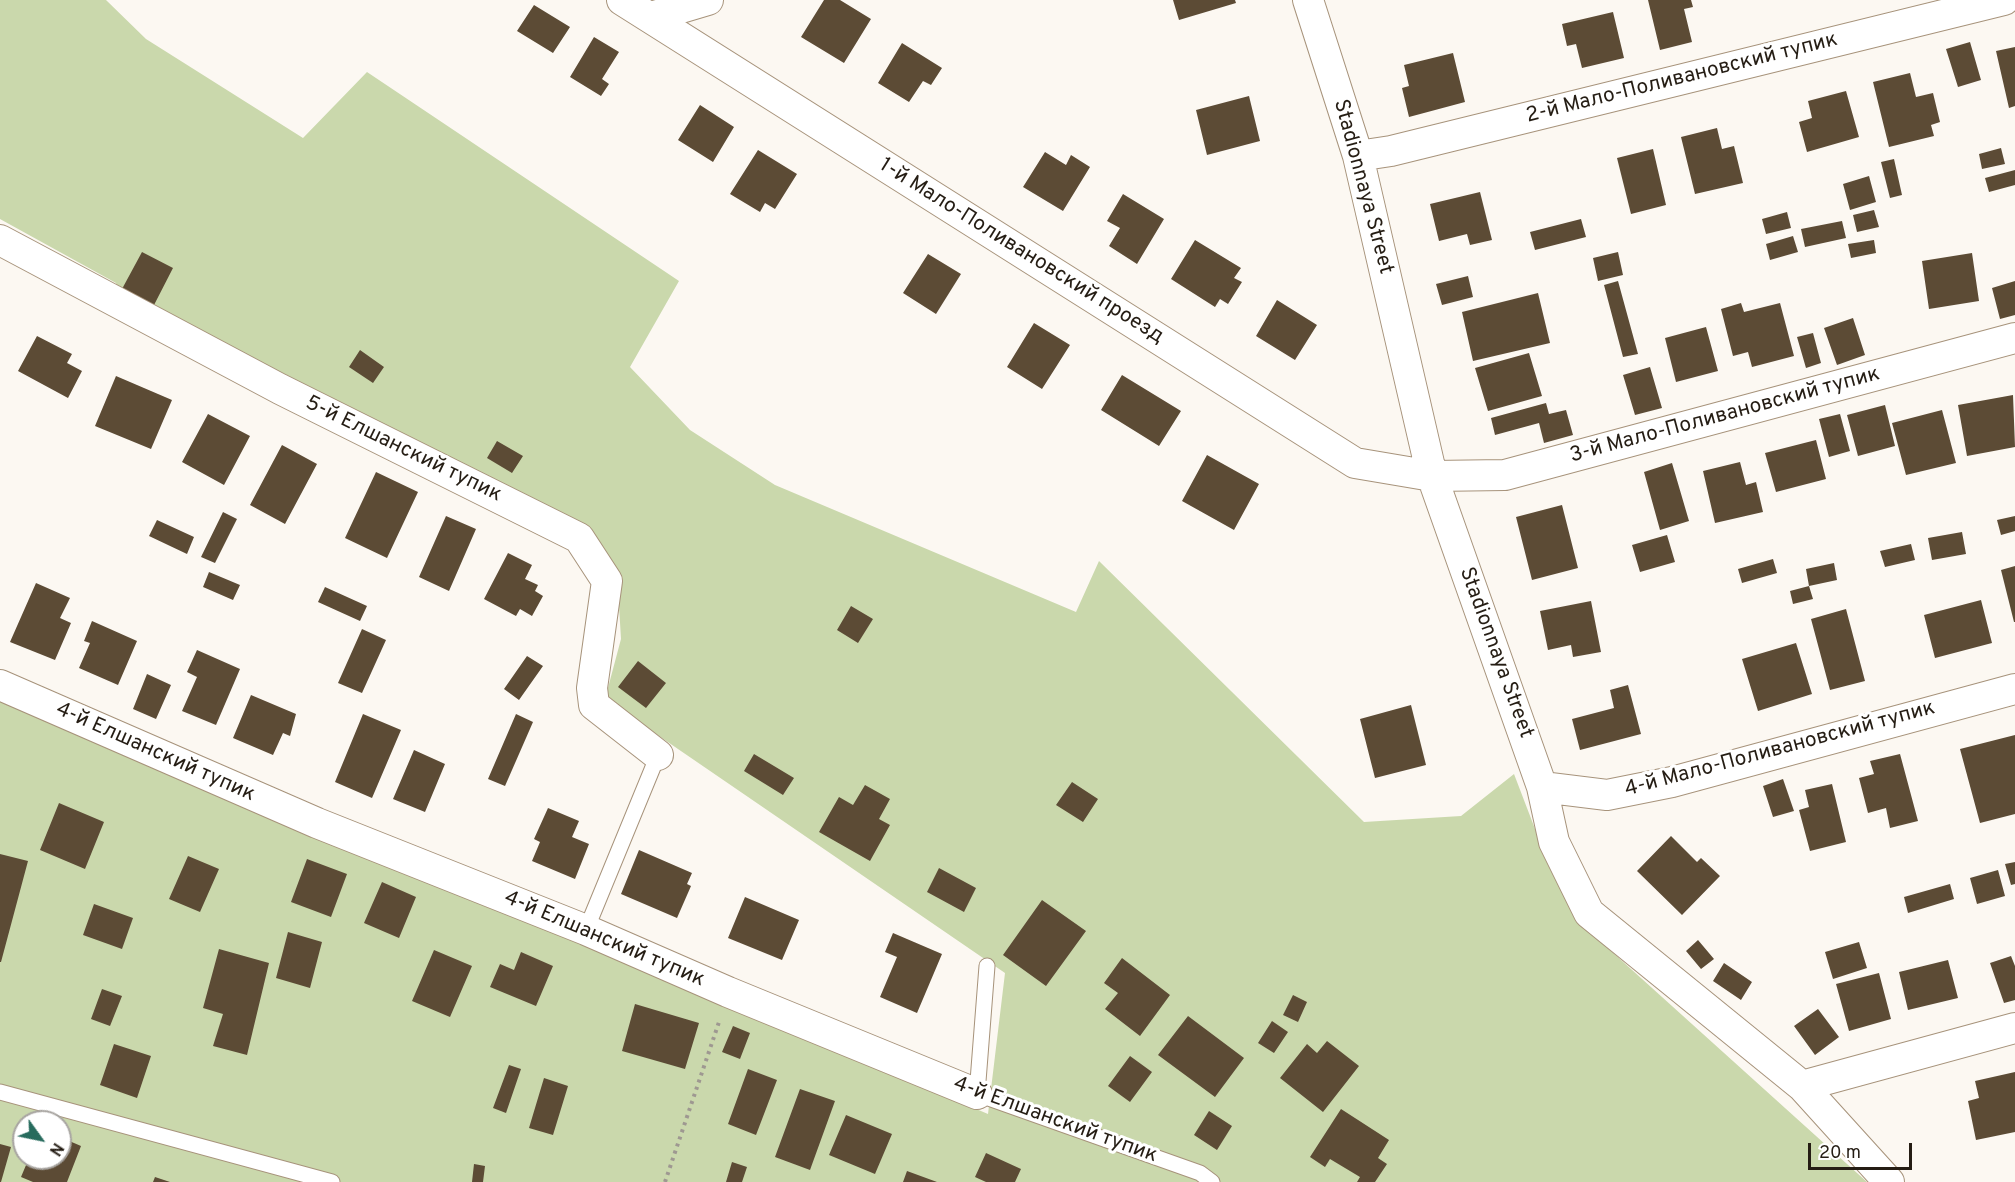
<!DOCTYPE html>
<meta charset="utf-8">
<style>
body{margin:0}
#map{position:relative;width:2015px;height:1182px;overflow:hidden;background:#fcf8f2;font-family:Overpass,sans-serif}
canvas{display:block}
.north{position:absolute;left:12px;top:1110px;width:60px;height:60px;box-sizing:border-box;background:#fff;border:2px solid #a8a5a1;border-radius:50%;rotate:123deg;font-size:16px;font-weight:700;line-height:24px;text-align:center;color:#251d14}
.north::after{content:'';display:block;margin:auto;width:21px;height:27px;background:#276b5d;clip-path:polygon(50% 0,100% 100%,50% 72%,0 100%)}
.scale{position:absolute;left:1808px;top:1143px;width:104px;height:27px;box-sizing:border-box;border:3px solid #251d14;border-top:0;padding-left:8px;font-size:18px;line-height:21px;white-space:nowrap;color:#251d14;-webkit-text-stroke:4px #fff;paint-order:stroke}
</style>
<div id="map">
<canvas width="2015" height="1182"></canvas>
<div class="north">N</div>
<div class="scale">20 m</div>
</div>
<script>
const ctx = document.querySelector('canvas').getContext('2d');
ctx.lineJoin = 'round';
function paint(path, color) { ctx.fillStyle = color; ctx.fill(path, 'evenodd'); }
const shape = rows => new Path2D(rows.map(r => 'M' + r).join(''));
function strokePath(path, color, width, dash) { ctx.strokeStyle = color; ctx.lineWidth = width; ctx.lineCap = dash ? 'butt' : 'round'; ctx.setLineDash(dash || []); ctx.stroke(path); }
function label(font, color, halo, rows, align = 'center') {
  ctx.font = font + ' Overpass,sans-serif'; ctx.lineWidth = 6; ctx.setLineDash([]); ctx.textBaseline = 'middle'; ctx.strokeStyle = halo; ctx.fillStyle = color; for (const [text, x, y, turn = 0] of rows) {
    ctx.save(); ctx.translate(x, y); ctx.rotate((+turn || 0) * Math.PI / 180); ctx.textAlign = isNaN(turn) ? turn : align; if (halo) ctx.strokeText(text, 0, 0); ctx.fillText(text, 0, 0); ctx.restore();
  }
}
const green = shape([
 [0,0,106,0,146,39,303,138,367,72,679,281,630,367,690,430,775,485,1076,612,1099,561,1364,822,1461,816,1514,774,1540,842,1580,923,1867,1182,0,1182,0,696,988,1114,1005,973,605,699,621,639,617,573,118,292,116,283,0,219],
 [24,1122,60,1122,60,1158,24,1158]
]);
const building = shape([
 [824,0,840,0,871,19,844,63,801,37],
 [1173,0,1235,0,1236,3,1179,20],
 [1648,0,1691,0,1693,7,1684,9,1692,42,1660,50],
 [534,5,570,27,553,53,517,31],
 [1613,12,1624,58,1582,68,1576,44,1567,46,1562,24],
 [594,37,619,52,602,79,609,84,601,96,570,77],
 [1970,42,1981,80,1958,87,1946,49],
 [902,43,942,68,931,85,923,81,909,102,878,83],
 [2015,47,2015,106,2009,108,1996,51],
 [1453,53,1465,102,1409,117,1402,88,1409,86,1404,65],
 [1910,73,1916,97,1933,93,1940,122,1931,125,1934,136,1889,147,1873,82],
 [1846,91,1859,137,1807,152,1799,122,1812,118,1808,101],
 [1249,96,1260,141,1207,155,1196,110],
 [700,105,734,127,713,162,678,140],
 [1717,128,1722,149,1734,146,1743,183,1695,194,1681,137],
 [2001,148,2005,164,1982,169,1979,154],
 [1653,149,1666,205,1631,214,1617,158],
 [758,150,797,174,775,209,765,203,760,212,730,194],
 [1045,152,1066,165,1071,155,1090,167,1063,211,1023,187],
 [1894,159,1902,195,1890,198,1881,162],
 [2015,170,2015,185,1989,192,1985,178],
 [1869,176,1876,202,1850,210,1843,184],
 [1480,192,1492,240,1470,245,1467,234,1439,241,1430,204],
 [1123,194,1164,219,1137,264,1109,246,1120,228,1107,221],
 [1874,210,1879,227,1857,232,1853,215],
 [1787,212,1791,228,1766,234,1762,219],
 [1581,219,1586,237,1535,250,1530,232],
 [1842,221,1846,238,1805,247,1801,229],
 [1793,236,1798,252,1770,260,1766,244],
 [1195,240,1241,268,1234,278,1242,282,1228,304,1220,299,1215,307,1171,279],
 [1874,240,1876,253,1851,258,1848,244],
 [142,252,173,268,154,305,122,289],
 [1618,252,1623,275,1598,281,1593,258],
 [1972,253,1979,301,1929,309,1922,261],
 [928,254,961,274,936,314,903,293],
 [1468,276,1473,297,1442,305,1436,284],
 [1618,281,1638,354,1623,357,1604,285],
 [2015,281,2015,315,2000,319,1992,288],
 [1538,293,1550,343,1473,361,1462,312],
 [1277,300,1317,325,1295,360,1256,336],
 [1741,303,1744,312,1780,303,1794,356,1752,367,1748,352,1733,356,1721,309],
 [1853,318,1865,355,1837,365,1824,328],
 [1034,323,1070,345,1042,389,1007,367],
 [1706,327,1718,371,1676,382,1665,338],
 [1813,333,1821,363,1806,368,1797,337],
 [37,336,72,354,67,363,82,371,68,398,18,371],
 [360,350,384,367,373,383,349,367],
 [1529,353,1542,396,1488,411,1475,368],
 [1650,367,1662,408,1635,415,1623,375],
 [1122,375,1181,411,1159,446,1101,410],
 [116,376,172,400,151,449,95,426],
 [2013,395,2015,447,1967,456,1958,405],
 [1546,403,1549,414,1566,410,1573,435,1544,443,1539,423,1495,435,1491,418],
 [1885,405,1895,446,1858,456,1847,415],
 [1942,410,1956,463,1906,475,1892,423],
 [208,414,250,436,224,485,182,462],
 [1840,414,1850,451,1829,457,1819,419],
 [1816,440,1826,479,1776,492,1765,453],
 [497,441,523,456,512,473,487,458],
 [282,445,317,464,285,524,250,505],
 [1207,455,1259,484,1234,530,1182,501],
 [1740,462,1746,485,1756,482,1763,512,1715,523,1703,471],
 [1672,463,1689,521,1660,530,1644,472],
 [376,472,418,492,387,558,345,538],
 [1562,505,1578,568,1532,580,1516,517],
 [223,512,237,519,215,563,201,557],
 [446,516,476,529,449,591,419,577],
 [2015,516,2015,531,2001,535,1997,520],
 [157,520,194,537,187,554,149,536],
 [1962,532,1966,554,1932,560,1928,538],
 [1667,535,1675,562,1640,572,1632,545],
 [1911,544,1915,560,1885,567,1880,551],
 [508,553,532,565,525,579,538,585,535,591,543,596,532,616,520,609,516,616,484,599],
 [1773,559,1777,573,1742,583,1738,569],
 [1834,563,1837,580,1809,586,1813,599,1793,604,1790,591,1809,586,1806,569],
 [2015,566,2015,622,2014,622,2001,570],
 [209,572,240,585,233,600,203,587],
 [36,583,70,598,60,618,71,623,55,660,10,642],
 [325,587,367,606,360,621,318,602],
 [1981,600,1992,643,1935,658,1924,615],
 [1591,601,1601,652,1573,657,1571,645,1548,650,1540,611],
 [851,606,873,619,858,643,837,630],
 [1846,609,1865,681,1830,690,1811,619],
 [92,621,137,641,118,685,79,668,90,643,84,641],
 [362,629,386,640,362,693,338,683],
 [1796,643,1812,694,1758,711,1742,659],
 [197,650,240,669,216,725,182,711,197,677,187,672],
 [527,656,543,666,519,700,504,689],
 [638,661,666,683,646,708,618,687],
 [147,674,171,685,156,719,133,709],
 [1628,685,1641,734,1580,750,1572,719,1614,708,1610,690],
 [251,695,296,714,290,736,283,733,273,755,233,738],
 [1411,705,1426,765,1375,778,1360,719],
 [363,714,401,730,372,798,335,782],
 [516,714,533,722,505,786,488,779],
 [2015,735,2015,814,1980,823,1960,749],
 [414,750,445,764,425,812,393,799],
 [754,754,794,778,783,795,744,771],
 [1900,754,1918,821,1890,828,1886,808,1868,813,1859,778,1874,774,1870,761],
 [1783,779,1794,811,1773,817,1763,786],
 [1072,782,1098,799,1083,822,1056,805],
 [1832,784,1846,842,1810,851,1799,810,1809,807,1805,790],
 [865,785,890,799,879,819,890,825,870,861,819,832,839,797,853,805],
 [59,803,104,822,85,869,40,850],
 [548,808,579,821,572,837,589,844,575,879,532,861,540,842,534,839],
 [1671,836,1697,862,1701,858,1720,876,1682,915,1637,871],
 [639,850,692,873,687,884,691,886,677,918,621,894],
 [0,854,28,861,1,962,0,962],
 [188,856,219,869,200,912,169,899],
 [307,859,347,874,331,917,291,902],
 [2015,862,2015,884,2011,885,2005,864],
 [939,868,976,888,964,912,927,892],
 [1998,870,2005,896,1977,904,1970,878],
 [382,882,416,897,399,938,364,923],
 [1950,884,1954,899,1908,913,1904,897],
 [745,897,799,920,782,960,728,938],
 [1042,900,1086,931,1046,986,1003,955],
 [94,904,133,918,122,949,83,935],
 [288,932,322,942,310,988,276,978],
 [893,933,942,954,917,1013,880,997,897,957,885,952],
 [1698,940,1714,959,1701,969,1686,951],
 [1859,942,1867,968,1833,979,1825,952],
 [219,949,269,963,247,1055,213,1046,223,1014,203,1008],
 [434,950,472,966,450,1017,412,1001],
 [521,952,553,966,536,1006,490,987,500,964,514,970],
 [2011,956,2015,966,2015,1000,2004,1003,1990,963],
 [1122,958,1170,995,1140,1036,1105,1009,1118,993,1104,983],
 [1948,960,1958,998,1908,1010,1899,972],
 [1724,963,1752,982,1741,1000,1713,981],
 [1879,973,1891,1019,1849,1031,1836,984],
 [102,989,122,996,110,1026,91,1019],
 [1293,995,1307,1002,1298,1022,1283,1015],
 [635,1004,699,1023,685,1069,622,1051],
 [1818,1009,1839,1037,1815,1055,1794,1026],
 [1188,1016,1244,1058,1215,1097,1158,1055],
 [1272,1021,1288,1032,1274,1053,1258,1043],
 [733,1026,750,1033,740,1059,722,1052],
 [1327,1041,1359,1066,1323,1112,1280,1078,1307,1044,1317,1053],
 [114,1044,151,1056,137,1098,100,1085],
 [1130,1056,1152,1072,1130,1102,1108,1086],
 [509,1065,521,1069,506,1113,493,1108],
 [748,1069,777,1080,756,1135,728,1124],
 [2015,1072,2015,1132,1976,1140,1968,1101,1979,1098,1975,1081],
 [544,1078,568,1086,553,1135,529,1128],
 [800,1089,835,1101,810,1170,775,1157],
 [1341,1109,1389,1140,1378,1158,1387,1164,1375,1182,1357,1182,1360,1177,1330,1159,1325,1167,1310,1157],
 [1209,1111,1232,1126,1217,1150,1194,1135],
 [846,1115,892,1134,875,1174,829,1155],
 [60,1137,81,1146,67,1182,33,1182,21,1177,29,1158,60,1158],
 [0,1144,11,1147,1,1182,0,1182],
 [986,1153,1021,1169,1015,1182,986,1182,975,1177],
 [732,1162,747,1167,742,1182,726,1182],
 [474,1164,485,1166,483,1182,472,1182],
 [907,1171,937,1182,903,1182],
 [155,1177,170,1182,153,1182]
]);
const path = shape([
 [665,1182,719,1022]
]);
const lane = shape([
 [586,930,658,755],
 [987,966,977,1094,1200,1173,1212,1182],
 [0,1092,332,1182]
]);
const street = shape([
 [622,0,1355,463,1432,476,1505,475,2015,338],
 [1308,0,1358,156,1432,476,1542,787,1554,842,1589,913,1802,1086,1889,1182],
 [651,17,708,0],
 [1358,156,1391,151,2004,0],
 [0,240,280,389,579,538,607,581,592,688,594,705,658,755],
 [0,685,317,823,586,930,728,992,977,1094],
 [1542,787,1607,795,1672,782,2015,689],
 [1802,1086,2015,1028]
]);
const streetNames = [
 ["2-й Мало-Поливановский тупик",1682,79,-14],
 ["Stadionnaya Street",1362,187,75],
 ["1-й Мало-Поливановский проезд",1021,252,32],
 ["3-й Мало-Поливановский тупик",1725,416,-15],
 ["5-й Елшанский тупик",403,450,26],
 ["Stadionnaya Street",1495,653,70],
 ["4-й Мало-Поливановский тупик",1780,750,-15],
 ["4-й Елшанский тупик",155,753,24],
 ["4-й Елшанский тупик",604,940,23],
 ["4-й Елшанский тупик",1055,1121,20]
];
paint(green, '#cad8ac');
paint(building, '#5c4b35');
strokePath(lane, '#a7937b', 17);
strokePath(street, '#a7937b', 32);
strokePath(path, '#9e9891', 4, [3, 4.5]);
strokePath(lane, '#fff', 15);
strokePath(street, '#fff', 30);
label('21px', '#251d14', '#fff', streetNames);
</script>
